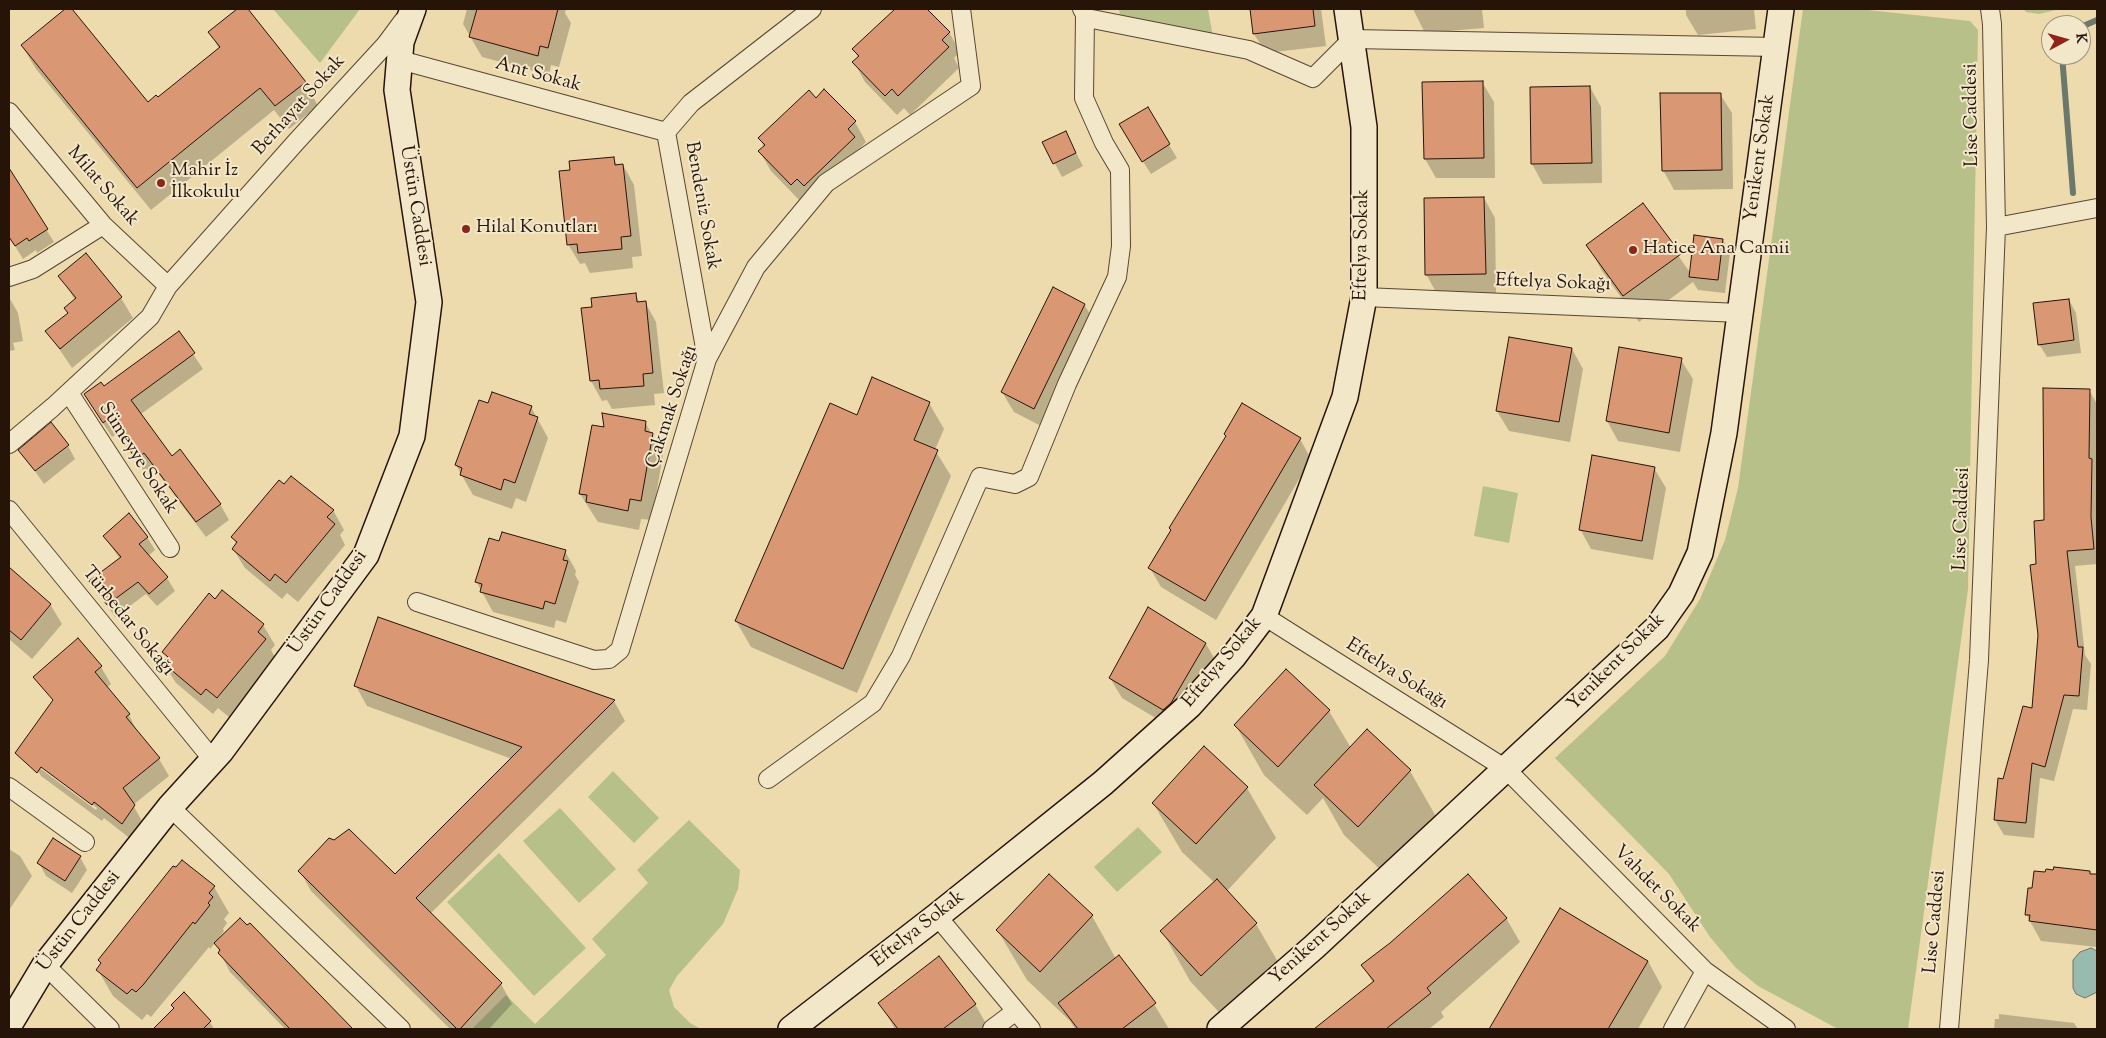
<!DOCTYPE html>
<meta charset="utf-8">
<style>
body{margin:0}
#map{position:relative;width:2106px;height:1038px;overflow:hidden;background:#eddaad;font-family:"Sorts Mill Goudy",serif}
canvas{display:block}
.frame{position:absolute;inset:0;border:10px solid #271409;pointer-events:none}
.north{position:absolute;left:2041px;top:15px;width:50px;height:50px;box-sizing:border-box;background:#f3e7ca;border:1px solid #a1937d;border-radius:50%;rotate:84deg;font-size:14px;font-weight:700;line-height:20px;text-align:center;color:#271409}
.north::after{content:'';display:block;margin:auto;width:18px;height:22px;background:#8f2418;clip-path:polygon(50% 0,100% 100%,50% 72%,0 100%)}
</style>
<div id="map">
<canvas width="2106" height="1038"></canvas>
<div class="frame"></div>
<div class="north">K</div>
</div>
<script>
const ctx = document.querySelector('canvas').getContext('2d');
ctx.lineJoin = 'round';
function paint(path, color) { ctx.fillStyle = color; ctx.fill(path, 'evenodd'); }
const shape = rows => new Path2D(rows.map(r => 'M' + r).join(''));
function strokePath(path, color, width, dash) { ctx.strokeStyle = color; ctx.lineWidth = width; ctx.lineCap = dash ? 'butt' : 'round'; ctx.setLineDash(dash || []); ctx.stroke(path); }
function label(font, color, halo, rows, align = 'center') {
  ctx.font = font + ' "Sorts Mill Goudy",serif'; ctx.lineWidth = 4; ctx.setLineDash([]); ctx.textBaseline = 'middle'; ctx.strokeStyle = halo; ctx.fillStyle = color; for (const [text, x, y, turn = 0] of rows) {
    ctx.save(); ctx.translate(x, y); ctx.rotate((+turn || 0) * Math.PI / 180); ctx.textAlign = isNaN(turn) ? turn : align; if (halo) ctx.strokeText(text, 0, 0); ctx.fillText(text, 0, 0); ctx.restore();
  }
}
const green = shape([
 [273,9,360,9,320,63],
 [1119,9,1208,9,1213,37,1120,16],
 [1803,9,1859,9,1970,21,1978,30,1968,589,1908,1029,1838,1029,1758,986,1736,968,1710,937,1669,874,1555,758,1665,656,1700,599,1725,540,1738,488],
 [2024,9,2060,9,2039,14,2026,12],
 [1483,486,1518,493,1509,543,1474,536],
 [613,771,659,818,634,843,588,797],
 [560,808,616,869,579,903,523,841],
 [689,820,740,870,738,889,723,924,677,976,669,990,674,1007,690,1023,701,1029,472,1029,506,995,535,1024,606,955,592,939,648,883,637,870],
 [1138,827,1162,852,1117,892,1094,867],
 [499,853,586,948,534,996,447,902]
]);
const water = shape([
 [2091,948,2097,951,2097,992,2085,998,2076,994,2073,988,2073,960,2080,952,2091,948]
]);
const shadow = shape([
 [67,9,71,9,148,103,157,99,219,49,210,32,239,9,246,9,305,82,318,106,289,129,274,110,151,210,36,69,22,46],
 [467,9,566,9,565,13,571,23,559,67,551,65,549,75,482,57,463,24],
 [896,9,925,9,949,32,960,52,954,58,959,68,910,115,904,108,897,115,865,82,854,62,858,58,854,49],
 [1251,9,1321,9,1326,46,1266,53,1254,34],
 [1413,9,1482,9,1484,28,1425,33],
 [1686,9,1754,9,1756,29,1698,35,1686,15],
 [1482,82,1494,102,1495,178,1436,178,1425,159],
 [1590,87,1601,107,1602,183,1543,184,1532,164],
 [1720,94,1732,113,1733,189,1674,190,1663,170],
 [816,99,855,122,866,142,860,148,865,157,803,204,771,171,760,152,764,147,760,139],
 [1147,109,1177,158,1151,174,1128,138],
 [1065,132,1083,166,1062,177,1044,143],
 [613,158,618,166,623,165,634,185,642,256,632,257,633,268,590,273,585,263,580,264,568,244,572,171],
 [18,184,54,242,37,253,36,250,23,259,9,236,9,190],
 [1484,198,1495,218,1496,293,1437,294,1426,274],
 [1643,205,1691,274,1723,240,1730,253,1725,293,1698,290,1693,282,1639,322,1602,271,1588,245],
 [86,255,121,298,133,318,72,368,47,331,68,314,65,308,75,300,60,276],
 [635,294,640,303,645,302,656,322,664,393,654,394,655,405,612,409,607,400,602,401,591,381,583,309,594,308],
 [9,297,18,313,23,341,13,343,15,350,9,351],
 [2069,300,2076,313,2081,353,2047,357,2039,344],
 [1084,304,1096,324,1045,428,1014,412,1002,392],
 [179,333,203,369,141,414,172,457,220,504,229,520,206,537,154,468,146,474,117,434,112,437,85,395,103,388],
 [1572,349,1583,369,1570,442,1509,431,1497,411],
 [1620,349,1681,360,1693,379,1680,452,1618,441,1607,421],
 [2089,390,2097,404,2097,564,2075,566,2085,655,2091,664,2087,710,2073,709,2054,781,2040,778,2034,838,2004,835,1995,820,2004,780,2033,709,2039,635,2038,565,2045,521],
 [493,394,531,407,548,438,526,502,516,498,512,509,473,495,456,465],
 [929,403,944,429,935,450,951,476,857,693,751,647,736,621,857,417],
 [645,422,663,454,652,520,641,519,639,530,598,522,580,494,605,429],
 [1225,434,1300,439,1311,459,1216,620,1161,587,1150,568,1172,531,1170,528,1226,437],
 [68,446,75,459,44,484,20,450],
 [1654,468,1666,488,1653,560,1591,549,1580,529],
 [284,486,333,510,344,530,340,535,345,545,298,602,287,593,282,599,245,568,233,549,237,545,233,538],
 [104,536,147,537,155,550,148,556,167,578,175,591,157,606,146,594,115,617,91,581,120,559],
 [499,542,565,551,576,571,575,575,579,582,566,623,556,620,554,628,493,612,476,581],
 [9,569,50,604,62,624,32,659,9,639],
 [215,600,249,613,263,625,275,645,271,650,276,659,229,717,218,708,213,714,176,683,164,664,168,659,164,652],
 [379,619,614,701,625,721,430,914,501,984,512,1004,489,1029,450,1029,311,891,300,871,395,876,512,759,367,706,356,686],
 [78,640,101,667,111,684,106,688,129,715,138,733,159,759,169,776,133,805,143,823,132,840,104,818,102,821,41,776,23,745,59,714],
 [39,764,97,808,96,810,41,769],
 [1206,644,1217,663,1174,729,1122,698,1110,678],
 [1286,671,1329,711,1351,748,1410,771,1438,820,1387,876,1344,835,1323,798,1307,815,1264,775,1236,726],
 [1204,748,1247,788,1276,838,1227,891,1256,924,1285,974,1230,1024,1190,981,1162,931,1215,883,1182,852,1153,803],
 [9,849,20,856,32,876,9,910],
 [80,857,87,870,72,893,46,876,39,863],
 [2089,872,2091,875,2097,876,2097,947,2041,941,2026,914],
 [214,887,229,913,224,919,227,923,223,929,224,931,218,939,250,925,351,1029,285,1029,230,972,215,943,210,949,209,947,151,1017,147,1014,142,1020,113,996,98,970,102,964,99,960],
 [1560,910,1648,961,1662,987,1638,1029,1490,1029],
 [1092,916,1116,959,1154,1004,1169,1029,1075,1029,1070,1021,1027,980,998,931],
 [1506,918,1520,942,1441,1012,1444,1017,1429,1029,1316,1029,1373,983,1363,966],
 [880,1003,975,1004,989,1029,895,1029],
 [1999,1014,2074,1023,2078,1029,1994,1029,1995,1019,1999,1019],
 [161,1022,210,1022,214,1029,165,1029]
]);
const stream = shape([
 [2081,27,2097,20],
 [2062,55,2073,193]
]);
const building = shape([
 [65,9,72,9,148,102,156,95,158,97,220,47,208,32,237,9,248,9,306,82,275,106,260,88,137,188,21,45,65,9],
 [477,9,558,9,548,48,540,46,538,56,469,37,477,9],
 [895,9,927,9,950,32,942,40,949,47,898,96,892,89,885,96,852,62,859,56,852,49,895,9],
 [1250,9,1313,9,1315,26,1253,34,1250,9],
 [1483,81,1484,158,1424,159,1422,82,1483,81],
 [1590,86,1592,163,1531,164,1530,87,1590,86],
 [824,89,856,121,848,129,855,137,804,186,797,179,791,185,758,151,765,145,758,138,809,90,816,98,824,89],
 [1660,93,1721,93,1722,170,1662,171,1660,93],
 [1148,107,1170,144,1142,162,1119,124,1148,107],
 [1066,131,1076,153,1053,164,1042,142,1066,131],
 [614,157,615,165,623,164,631,236,621,237,622,249,578,253,577,244,567,245,559,171,570,170,569,161,614,157],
 [9,168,48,229,29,241,27,238,15,246,9,237,9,168],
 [1484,197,1486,274,1425,275,1424,198,1484,197],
 [1643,203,1681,254,1623,296,1586,245,1643,203],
 [1694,235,1723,239,1718,280,1689,277,1694,235],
 [86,253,122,297,60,349,45,331,68,313,64,308,76,298,58,276,86,253],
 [1053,287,1085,304,1034,409,1001,392,1053,287],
 [636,293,637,302,646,301,653,373,643,374,644,386,600,389,599,380,590,381,581,308,592,307,591,298,636,293],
 [2069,299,2074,340,2038,345,2033,303,2069,299],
 [179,331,195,353,131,400,172,456,180,449,221,504,196,522,144,453,136,459,108,419,103,423,84,394,101,382,104,386,179,331],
 [1509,337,1572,348,1559,422,1496,411,1509,337],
 [1619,347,1682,358,1669,433,1606,421,1619,347],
 [872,377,930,402,914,440,938,450,843,669,735,621,830,403,857,415,872,377],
 [2043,388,2090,389,2089,458,2092,459,2091,517,2094,549,2067,551,2078,647,2083,647,2079,696,2064,695,2045,767,2032,763,2026,823,1994,820,1998,778,2003,779,2023,706,2032,708,2038,635,2030,565,2036,564,2034,521,2044,520,2043,388],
 [492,392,532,406,529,414,538,417,515,483,504,479,501,490,460,475,462,468,455,465,479,400,488,403,492,392],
 [1242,403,1301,438,1205,601,1148,568,1171,530,1169,528,1226,436,1224,434,1242,403],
 [602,413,646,421,645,431,653,433,641,501,630,499,628,511,586,502,587,495,579,494,592,425,604,427,602,413],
 [51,422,69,445,35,471,18,450,51,422],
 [1592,455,1655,467,1642,541,1579,530,1592,455],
 [291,476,334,510,327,517,335,524,286,583,275,574,270,581,232,549,237,542,231,537,279,480,284,484,291,476],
 [129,513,148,537,139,544,168,577,149,594,138,582,107,605,89,581,121,557,103,536,129,513],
 [502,532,566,550,563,560,568,561,555,604,545,601,543,609,480,592,482,584,475,582,489,538,499,541,502,532],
 [9,567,51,604,21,640,9,630,9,567],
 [222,590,264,624,258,632,266,639,217,698,206,689,201,695,163,663,168,657,162,652,209,593,215,599,222,590],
 [1148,607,1206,643,1171,703,1163,710,1109,678,1148,607],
 [378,617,615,700,416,898,502,983,460,1029,457,1029,298,871,329,838,334,840,349,829,395,874,522,747,354,686,378,617],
 [78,638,102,666,95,672,130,714,126,717,160,758,123,788,135,805,122,824,94,802,92,805,41,767,37,773,15,753,53,700,33,677,78,638],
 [1286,669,1330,710,1278,767,1234,725,1286,669],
 [1367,729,1411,770,1358,827,1314,785,1367,729],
 [1204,746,1248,787,1196,844,1152,803,1204,746],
 [53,838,81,856,65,881,37,863,53,838],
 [182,860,215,886,209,893,213,897,208,903,210,905,195,924,193,922,143,985,136,992,132,989,127,994,96,970,101,963,98,960,173,866,176,867,182,860],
 [2054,867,2090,871,2090,874,2097,874,2097,930,2029,921,2030,915,2025,915,2028,888,2032,888,2034,871,2045,872,2046,869,2053,870,2054,867],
 [1049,874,1093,915,1040,972,996,930,1049,874],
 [1468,874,1507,918,1427,988,1431,993,1386,1029,1314,1029,1374,981,1361,965,1390,943,1468,874],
 [1217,879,1257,923,1201,976,1160,931,1217,879],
 [1560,908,1648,961,1608,1029,1489,1029,1560,908],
 [240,918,247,925,250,923,353,1029,290,1029,218,953,220,950,214,943,240,918],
 [1119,955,1156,1003,1122,1029,1078,1029,1058,1003,1119,955],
 [939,956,976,1004,943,1029,898,1029,878,1003,939,956],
 [184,992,211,1021,203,1029,153,1029,174,1008,171,1005,184,992]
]);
const street = shape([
 [1082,9,1087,18,1249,50,1313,78,1352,39,1776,47],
 [400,60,666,132],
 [9,112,103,225,168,286],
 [1996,227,2097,208],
 [9,277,33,269,103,225],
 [1364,297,1740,313],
 [707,359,666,132,691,103,812,9],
 [69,393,170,548],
 [9,444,53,407,150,317,168,286,296,142,386,44,403,21],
 [9,510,213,760],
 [417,602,594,660,609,659,620,650,707,359,756,267,826,183,971,86,961,9],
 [1264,616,1506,769,1705,971,1786,1029],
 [768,779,873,703,901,656,980,477,1015,484,1029,477,1067,384,1117,277,1121,246,1120,170,1104,143,1084,98,1085,16],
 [9,787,85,842],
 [170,807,401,1029],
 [937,916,1031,1029],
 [45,965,110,1029],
 [992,1029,1016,1011],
 [1673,1029,1705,971],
 [1949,1029,1979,660,1996,227,1992,24,1990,9]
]);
const secondary = shape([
 [9,1025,45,965,170,807,221,751,366,555,412,436,429,302,397,90,401,42,413,9],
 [791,1029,937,916,1103,783,1190,705,1233,657,1264,616,1345,397,1364,297,1364,127,1347,9],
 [1220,1029,1314,947,1657,628,1681,594,1700,553,1724,433,1781,9]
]);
const markers = [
 [161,183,5,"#8f2418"],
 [466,229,5,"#8f2418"],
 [1633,250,5,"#8f2418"]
];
const streetNames = [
 ["Ant Sokak",538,76,15],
 ["Berhayat Sokak",300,106,-48],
 ["Lise Caddesi",1973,115,-91],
 ["Yenikent Sokak",1761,158,-82],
 ["Milat Sokak",102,187,49],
 ["Üstün Caddesi",414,206,81],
 ["Bendeniz Sokak",701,206,80],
 ["Eftelya Sokak",1363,245,-89],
 ["Eftelya Sokağı",1553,284,2],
 ["Çakmak Sokağı",673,407,-72],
 ["Sümeyye Sokak",137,459,57],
 ["Lise Caddesi",1963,519,-88],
 ["Üstün Caddesi",329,603,-55],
 ["Türbedar Sokağı",127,622,51],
 ["Eftelya Sokak",1223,663,-50],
 ["Yenikent Sokak",1617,663,-45],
 ["Eftelya Sokağı",1396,675,32],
 ["Vahdet Sokak",1656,890,45],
 ["Üstün Caddesi",80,922,-52],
 ["Lise Caddesi",1936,922,-85],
 ["Eftelya Sokak",919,930,-38],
 ["Yenikent Sokak",1321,939,-42]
];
const poiNames = [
 ["Mahir İz",171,172],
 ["İlkokulu",171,194],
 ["Hilal Konutları",476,229],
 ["Hatice Ana Camii",1643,250]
];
paint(green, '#b8c08a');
paint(water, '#99baae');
strokePath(water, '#6b786c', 1);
paint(shadow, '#0003');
strokePath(stream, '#6b786c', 6);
paint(building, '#d99774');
strokePath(building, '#271409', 1);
strokePath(street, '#584632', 20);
strokePath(secondary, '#271409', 28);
strokePath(street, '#f3e7ca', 18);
strokePath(secondary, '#f3e7ca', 25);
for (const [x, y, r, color] of markers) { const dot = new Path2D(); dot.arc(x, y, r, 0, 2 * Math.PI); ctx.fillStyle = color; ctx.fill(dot); strokePath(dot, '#f3e7ca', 2); }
label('19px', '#271409', '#f3e7ca', streetNames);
label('19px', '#271409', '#f3e7ca', poiNames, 'left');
</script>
